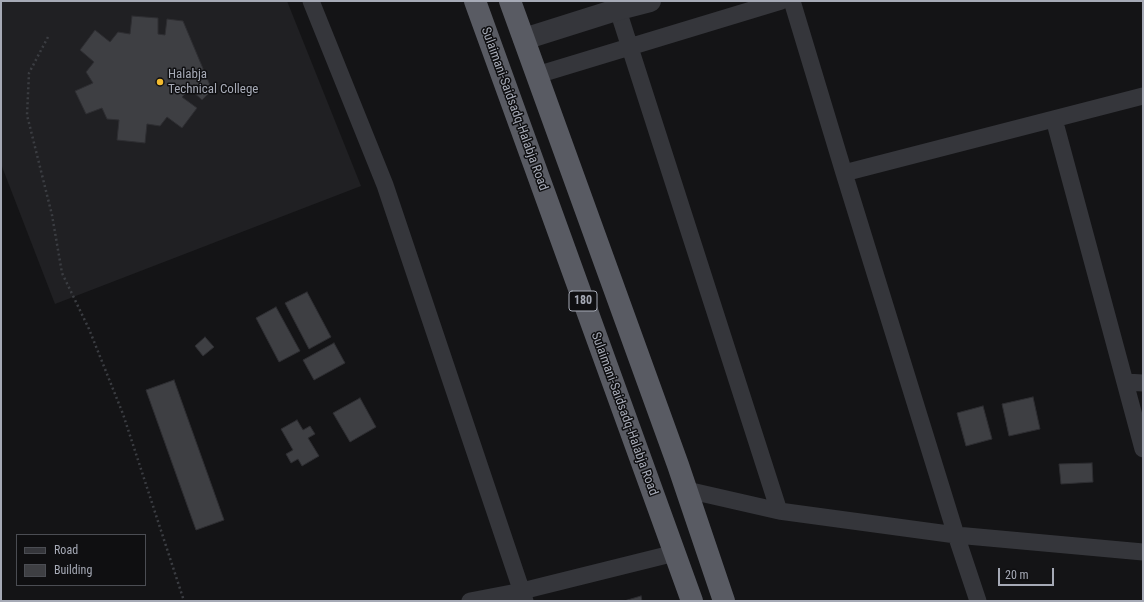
<!DOCTYPE html>
<style>
body{margin:0}
#map{position:relative;width:1144px;height:602px;overflow:hidden;background:#141416;font-family:"Roboto Condensed",sans-serif}
canvas{display:block}
.frame{position:absolute;inset:0;border:2px solid #a6aab6;pointer-events:none}
.legend{position:absolute;left:16px;top:534px;width:130px;height:52px;box-sizing:border-box;background:#0f0f11;border:1px solid #4b4d53;margin:0;padding:5px 7px;list-style:none;font-size:12px;color:#a6aab6}
.legend li{display:flex;align-items:center;gap:8px;height:20px}
.legend b{width:20px;border:1px solid #4b4d53}
.scale{position:absolute;left:998px;top:568px;width:56px;height:18px;box-sizing:border-box;border:2px solid #a6aab6;border-top:0;padding-left:5px;font-size:12px;line-height:14px;white-space:nowrap;color:#a6aab6;-webkit-text-stroke:3px #0f0f11;paint-order:stroke}
</style>
<div id="map">
<canvas width="1144" height="602"></canvas>
<div class="frame"></div>
<ul class="legend">
<li><b style="height:5px;background:#35363b"></b>Road</li>
<li><b style="height:11px;background:#3e3f43"></b>Building</li>
</ul>
<div class="scale">20 m</div>
</div>
<script>
const ctx = document.querySelector('canvas').getContext('2d');
ctx.lineJoin = 'round';
function paint(path, color) { ctx.fillStyle = color; ctx.fill(path, 'evenodd'); }
const shape = rows => new Path2D(rows.map(r => 'M' + r).join(''));
function strokePath(path, color, width, dash) { ctx.strokeStyle = color; ctx.lineWidth = width; ctx.lineCap = dash ? 'butt' : 'round'; ctx.setLineDash(dash || []); ctx.stroke(path); }
function label(font, color, halo, rows, align = 'center') {
  ctx.font = font + ' "Roboto Condensed",sans-serif'; ctx.lineWidth = 3; ctx.setLineDash([]); ctx.textBaseline = 'middle'; ctx.strokeStyle = halo; ctx.fillStyle = color; for (const [text, x, y, turn = 0] of rows) {
    ctx.save(); ctx.translate(x, y); ctx.rotate((+turn || 0) * Math.PI / 180); ctx.textAlign = isNaN(turn) ? turn : align; if (halo) ctx.strokeText(text, 0, 0); ctx.fillText(text, 0, 0); ctx.restore();
  }
}
const built = shape([
 [1,1,287,1,361,186,55,304,1,164]
]);
const building = shape([
 [132,16,158,18,158,34,165,35,167,19,183,21,212,90,202,100,190,89,182,97,197,108,182,128,167,117,160,126,147,124,145,143,117,140,119,120,107,119,102,108,86,114,75,91,93,83,86,72,94,62,80,50,95,30,110,42,118,32,130,34,132,16],
 [307,292,331,337,309,349,285,303,307,292],
 [276,307,300,351,279,362,256,318,276,307],
 [205,337,214,347,203,356,195,346,205,337],
 [334,343,345,363,314,380,303,360,334,343],
 [174,380,224,520,196,530,146,390,174,380],
 [1033,397,1040,429,1009,436,1002,404,1033,397],
 [360,398,376,427,350,442,333,413,360,398],
 [983,406,992,439,966,446,957,413,983,406],
 [297,420,303,430,310,426,315,434,308,438,319,456,302,466,298,459,291,463,286,454,293,450,281,429,297,420],
 [1092,463,1093,482,1061,484,1059,464,1092,463],
 [641,596,642,601,624,601,641,596]
]);
const path = shape([
 [48,37,29,73,27,115,52,215,62,273,89,329,123,414,184,601]
]);
const minor = shape([
 [311,1,385,185,525,601],
 [615,1,779,511],
 [792,1,844,173,956,535,978,601],
 [537,75,781,1],
 [1054,119,1143,449],
 [844,173,1143,96],
 [1125,382,1143,383],
 [687,490,779,511,956,535,1143,552],
 [470,601,522,591,675,553]
]);
const tertiary = shape([
 [524,39,619,9,650,1]
]);
const trunk = shape([
 [475,1,692,601],
 [510,1,678,465,724,601]
]);
const markers = [
 [160,82,4,"#f3bb2f"]
];
const shields = [
 [583,301,28]
];
const shieldNames = [
 ["180",583,301]
];
const poiNames = [
 ["Halabja",168,75],
 ["Technical College",168,90]
];
const streetNames = [
 ["Sulaimani-Saidsadq-Halabja Road",514,109,70],
 ["Sulaimani-Saidsadq-Halabja Road",624,414,70]
];
paint(built, '#202023');
paint(building, '#3e3f43');
strokePath(building, '#2e2e32', 1);
strokePath(path, '#3b3d42', 2.5, [2, 3]);
strokePath(minor, '#35363b', 17);
strokePath(tertiary, '#35363b', 22);
strokePath(trunk, '#595b63', 22);
for (const [x, y, r, color] of markers) { const dot = new Path2D(); dot.arc(x, y, r, 0, 2 * Math.PI); ctx.fillStyle = color; ctx.fill(dot); strokePath(dot, '#0f0f11', 1.5); }
for (const [x, y, w] of shields) { const box = new Path2D(); box.roundRect(x - w / 2, y - 10, w, 20, 3); ctx.fillStyle = '#0f0f11'; ctx.fill(box); strokePath(box, '#a6aab6', 1); }
label('bold 12px', '#a6aab6', null, shieldNames);
label('13px', '#a6aab6', '#0f0f11', poiNames, 'left');
label('13px', '#a6aab6', '#0f0f11', streetNames);
</script>
